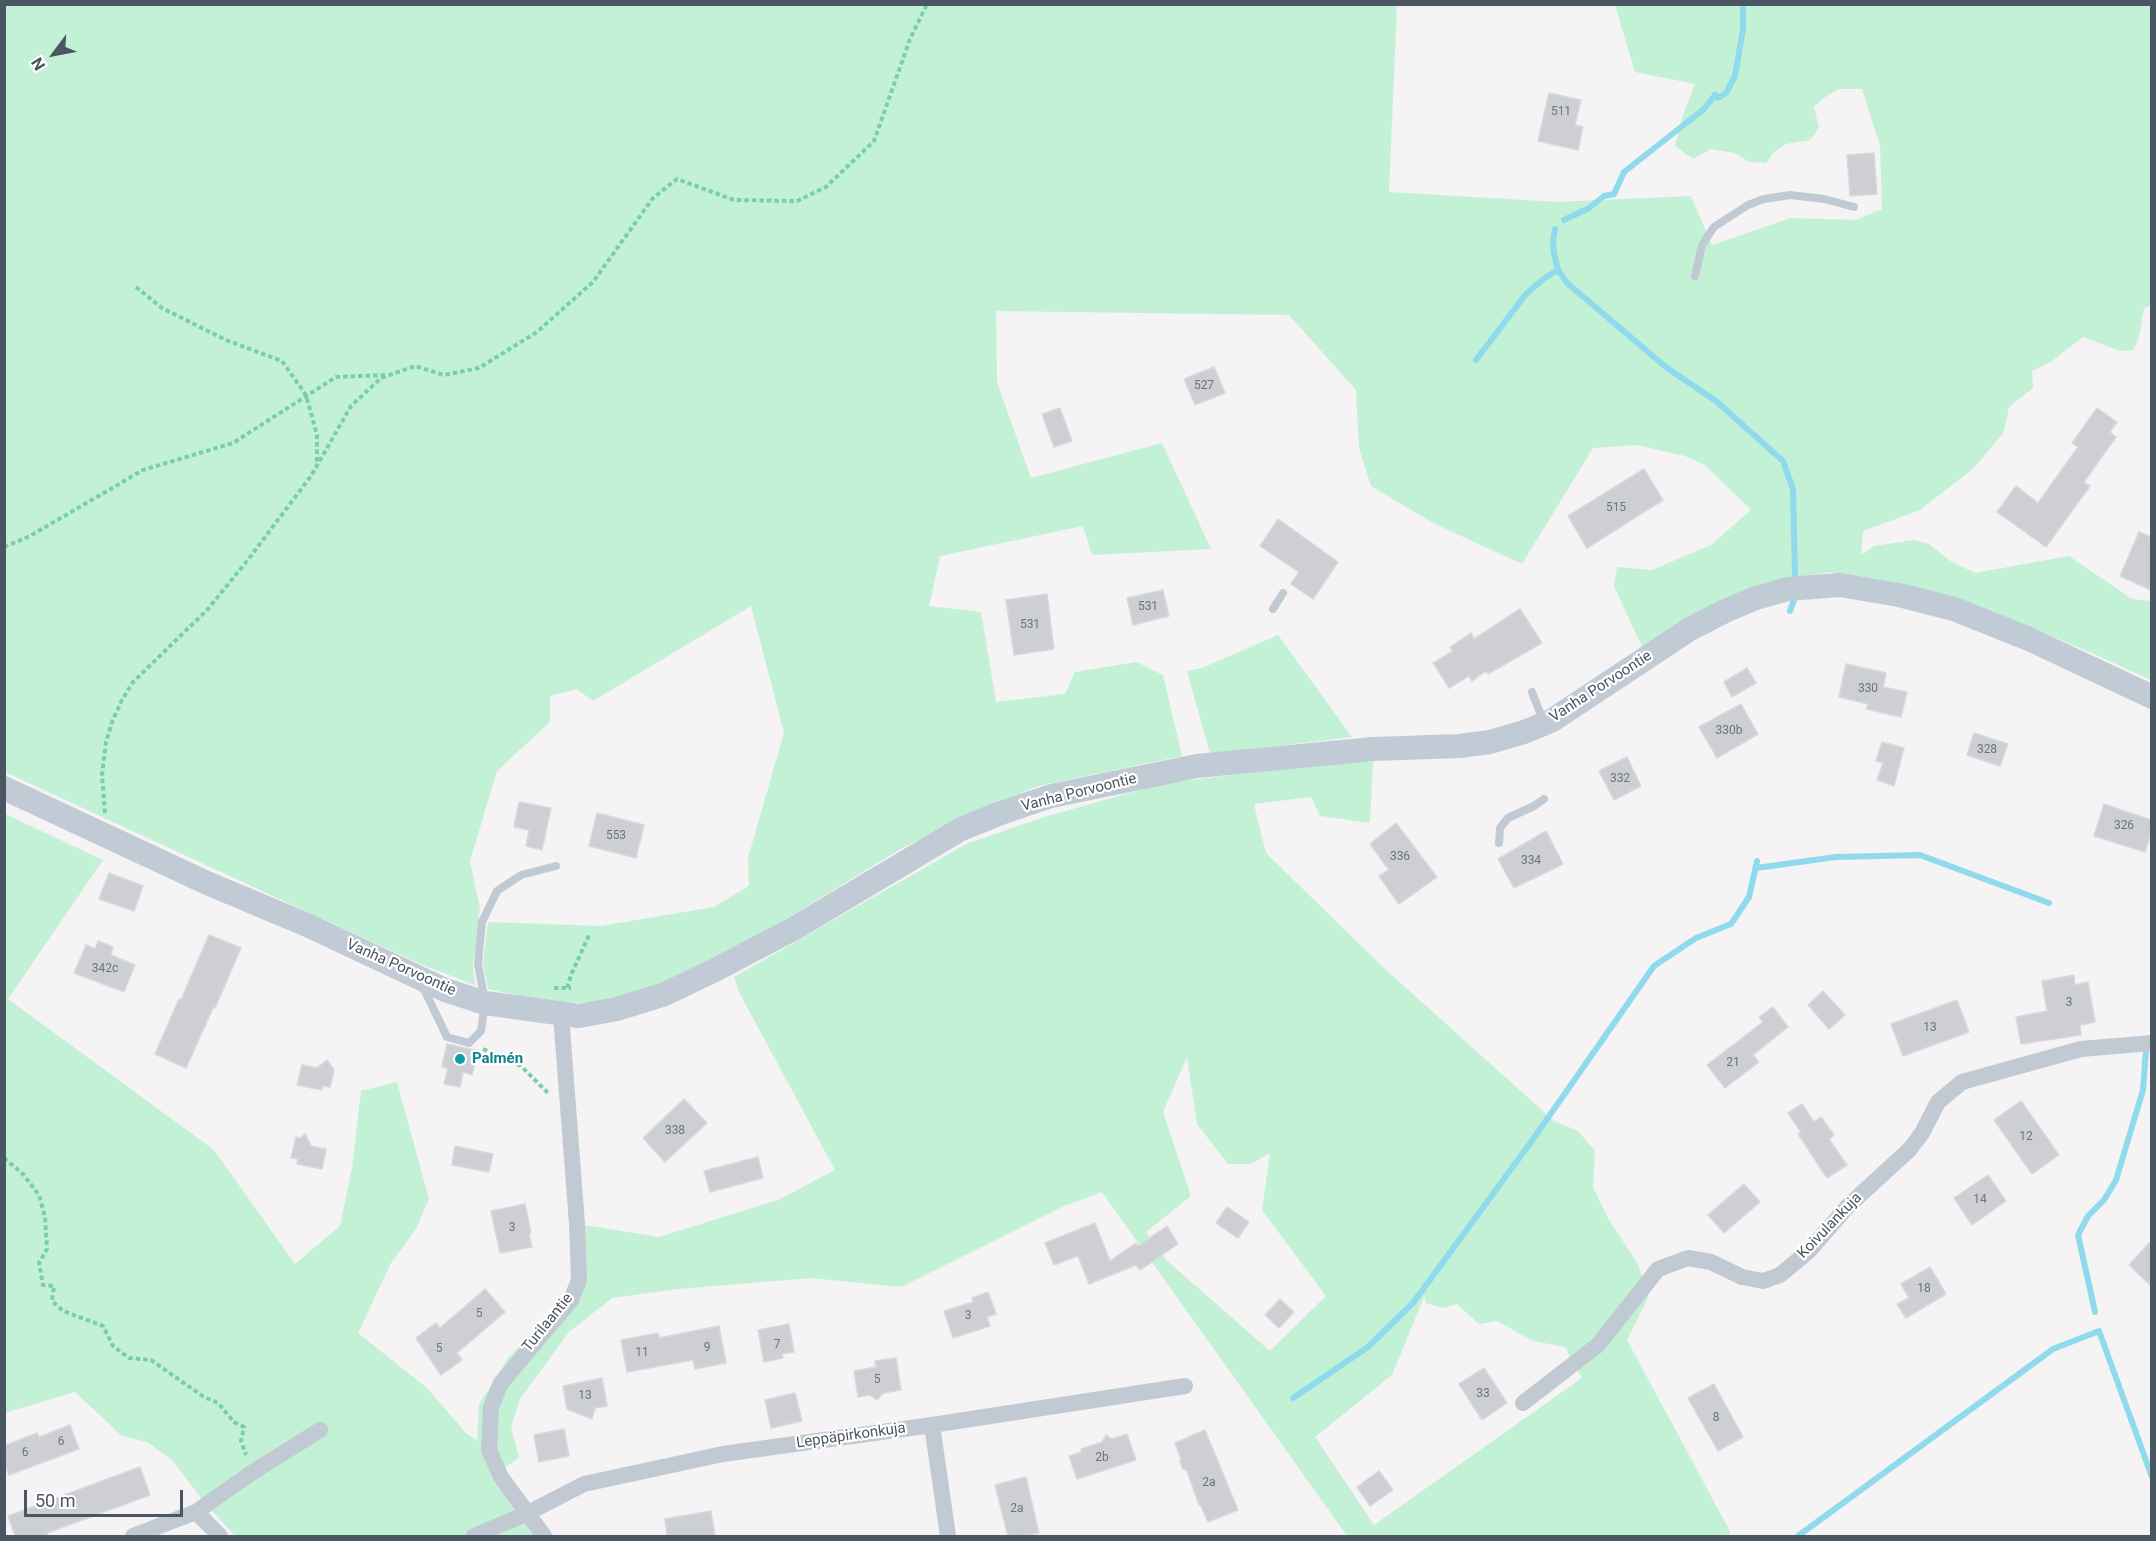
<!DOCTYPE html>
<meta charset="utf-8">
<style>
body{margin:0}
#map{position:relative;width:2156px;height:1541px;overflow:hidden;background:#f5f3f3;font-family:Roboto,sans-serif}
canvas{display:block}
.frame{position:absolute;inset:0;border:6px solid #4a5661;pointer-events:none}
.north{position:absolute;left:24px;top:24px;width:60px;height:60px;-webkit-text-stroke:4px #fff;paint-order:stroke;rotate:238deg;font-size:16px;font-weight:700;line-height:24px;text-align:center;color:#4a5661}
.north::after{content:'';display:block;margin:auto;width:21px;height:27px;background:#4a5661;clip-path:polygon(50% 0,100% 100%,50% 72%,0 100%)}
.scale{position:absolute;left:24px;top:1490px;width:159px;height:27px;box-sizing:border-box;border:3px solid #4a5661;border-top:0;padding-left:8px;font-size:18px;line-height:21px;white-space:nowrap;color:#4a5661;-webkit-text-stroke:4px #fff;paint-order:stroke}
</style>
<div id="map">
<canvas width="2156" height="1541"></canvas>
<div class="frame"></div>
<div class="north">N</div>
<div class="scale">50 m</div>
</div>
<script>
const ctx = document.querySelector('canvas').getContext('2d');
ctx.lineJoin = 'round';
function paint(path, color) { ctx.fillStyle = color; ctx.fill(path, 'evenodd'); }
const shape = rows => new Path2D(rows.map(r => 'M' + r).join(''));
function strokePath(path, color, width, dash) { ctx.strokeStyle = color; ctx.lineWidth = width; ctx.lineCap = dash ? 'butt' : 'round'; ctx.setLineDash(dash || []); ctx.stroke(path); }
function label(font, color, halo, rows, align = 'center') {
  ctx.font = font + ' Roboto,sans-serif'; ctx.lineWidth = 4.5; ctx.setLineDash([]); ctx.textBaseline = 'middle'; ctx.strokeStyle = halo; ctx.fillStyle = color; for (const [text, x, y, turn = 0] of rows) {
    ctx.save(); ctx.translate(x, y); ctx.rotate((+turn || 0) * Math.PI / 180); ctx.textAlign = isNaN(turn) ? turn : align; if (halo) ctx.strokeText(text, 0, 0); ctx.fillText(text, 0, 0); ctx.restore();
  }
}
const green = shape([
 [5,5,1397,5,1389,192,1558,202,1691,196,1712,245,1791,218,1856,220,1882,209,1880,146,1862,89,1839,89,1825,97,1814,107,1819,128,1810,140,1786,144,1774,152,1766,163,1750,162,1734,153,1711,149,1693,159,1675,146,1684,112,1695,84,1635,72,1615,5,2151,5,2151,306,2144,308,2139,337,2133,350,2120,351,2083,337,2052,361,2032,371,2033,388,2009,407,2004,432,1974,468,1920,510,1863,531,1861,555,1874,546,1914,540,1929,544,1949,560,1975,573,2069,556,2132,599,2151,601,2151,680,2085,650,2016,621,1830,572,1788,580,1643,649,1614,586,1617,567,1652,570,1711,545,1751,510,1705,465,1685,456,1637,445,1593,448,1522,564,1433,523,1371,486,1359,448,1356,390,1289,315,996,311,997,382,1031,478,1162,443,1211,549,1092,555,1083,526,940,556,929,606,981,612,996,702,1065,694,1075,672,1137,662,1163,675,1182,756,1038,786,961,818,899,850,726,956,655,987,611,1001,582,1003,546,1002,488,989,483,963,488,922,601,926,714,907,749,886,748,858,784,733,751,606,593,701,577,689,550,696,550,722,497,771,470,861,480,909,473,963,475,985,420,964,5,772],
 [1278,635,1352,737,1210,754,1187,671,1202,668],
 [1373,761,1370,823,1320,816,1311,797,1254,804,1266,853,1385,969,1554,1121,1578,1131,1595,1151,1593,1187,1609,1220,1638,1264,1648,1298,1627,1340,1731,1533,1724,1536,1347,1536,1102,1192,1064,1206,901,1287,811,1278,678,1289,612,1298,569,1332,520,1399,511,1427,519,1458,499,1471,544,1536,235,1536,205,1503,172,1460,147,1442,122,1436,75,1392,5,1413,5,814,103,860,8,999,214,1150,295,1264,340,1226,352,1168,361,1091,397,1082,429,1199,416,1229,391,1263,358,1333,427,1388,466,1433,477,1441,479,1404,509,1357,556,1307,571,1300,577,1224,659,1237,778,1200,835,1170,740,994,734,977,966,844,1041,818,1161,784,1294,767],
 [1187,1057,1197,1124,1228,1164,1251,1164,1270,1153,1262,1210,1326,1296,1270,1351,1165,1259,1146,1232,1191,1196,1163,1112],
 [1424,1297,1426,1300,1425,1303,1443,1308,1457,1304,1479,1324,1497,1321,1533,1341,1565,1347,1582,1378,1374,1525,1315,1437,1392,1375]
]);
const stream = shape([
 [1564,220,1589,208,1604,196,1614,194,1624,172,1704,109,1715,95,1718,98,1726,93,1735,76,1743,29,1743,4],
 [1555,229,1553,241,1554,253,1558,270,1567,283,1667,368,1716,401,1783,461,1793,489,1795,577],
 [1476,360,1526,294,1546,277,1558,270],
 [1790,611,1795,597],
 [1756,868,1836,857,1920,855,2049,903],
 [2095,1312,2078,1235,2088,1216,2104,1200,2116,1180,2143,1090,2146,1050],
 [1293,1398,1368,1347,1413,1303,1531,1142,1654,966,1696,938,1731,924,1749,897,1757,861],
 [1798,1536,2053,1349,2099,1331,2152,1477]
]);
const building = shape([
 [1549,93,1581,100,1575,125,1583,127,1578,150,1538,141,1549,93],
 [1874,153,1877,194,1850,196,1847,155,1874,153],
 [1214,367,1225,393,1195,405,1184,379,1214,367],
 [1060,408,1072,441,1054,447,1042,414,1060,408],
 [2097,408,2117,422,2110,432,2116,437,2084,482,2090,486,2046,547,1997,512,2016,486,2038,503,2078,447,2072,443,2097,408],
 [1644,469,1663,500,1587,548,1568,516,1644,469],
 [1278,519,1338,562,1313,599,1291,584,1299,572,1260,546,1278,519],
 [2139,532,2151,537,2151,590,2120,576,2139,532],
 [1163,590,1169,616,1133,625,1127,598,1163,590],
 [1047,594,1054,649,1014,655,1006,600,1047,594],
 [1520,609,1542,643,1488,674,1486,671,1472,681,1469,676,1449,688,1433,663,1453,651,1450,647,1471,633,1474,639,1520,609],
 [1846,664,1886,673,1883,687,1907,692,1901,717,1866,709,1868,704,1839,697,1846,664],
 [1747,668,1756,683,1732,697,1724,682,1747,668],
 [1741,704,1758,734,1717,758,1699,727,1741,704],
 [1974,733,2008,744,2000,766,1967,755,1974,733],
 [1882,742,1904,748,1894,786,1877,780,1883,763,1876,761,1882,742],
 [1627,757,1641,786,1614,800,1599,771,1627,757],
 [519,802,551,808,542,850,526,846,529,830,514,827,519,802],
 [2104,804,2151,820,2151,832,2145,852,2094,836,2104,804],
 [597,813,644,825,636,858,589,846,597,813],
 [1396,823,1437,877,1399,904,1379,876,1389,870,1370,844,1396,823],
 [1546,831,1563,864,1514,888,1498,859,1546,831],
 [109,873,143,886,134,911,99,899,109,873],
 [209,935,241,948,215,1008,213,1008,186,1068,155,1054,179,999,181,1000,209,935],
 [98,941,113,947,111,955,135,965,124,992,74,973,86,945,95,949,98,941],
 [2074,975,2075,985,2088,982,2095,1022,2080,1025,2081,1035,2021,1044,2016,1017,2047,1011,2042,981,2074,975],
 [1823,991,1845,1015,1829,1029,1808,1005,1823,991],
 [1957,1000,1969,1032,1903,1056,1891,1024,1957,1000],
 [1773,1007,1788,1027,1753,1055,1759,1062,1725,1088,1707,1065,1763,1022,1759,1017,1773,1007],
 [447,1044,478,1051,472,1075,463,1072,460,1087,444,1084,448,1068,442,1067,447,1044],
 [327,1060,334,1070,330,1087,323,1086,322,1090,297,1085,302,1065,317,1068,327,1060],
 [684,1099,707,1123,665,1162,643,1138,684,1099],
 [2021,1101,2059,1155,2032,1174,1994,1120,2021,1101],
 [1802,1104,1814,1122,1821,1117,1834,1135,1829,1139,1847,1165,1827,1178,1798,1134,1801,1132,1788,1113,1802,1104],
 [305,1134,311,1146,326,1149,322,1169,297,1164,298,1159,291,1158,296,1137,300,1138,305,1134],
 [455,1146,493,1154,489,1172,452,1165,455,1146],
 [758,1157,763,1178,710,1192,704,1171,758,1157],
 [1988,1175,2006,1201,1972,1225,1954,1198,1988,1175],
 [1744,1184,1760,1202,1724,1233,1708,1215,1744,1184],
 [525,1204,531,1232,529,1235,532,1247,500,1253,491,1211,525,1204],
 [1227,1207,1249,1222,1238,1238,1216,1223,1227,1207],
 [1095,1223,1110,1261,1136,1243,1138,1246,1167,1226,1178,1244,1140,1270,1136,1265,1089,1284,1078,1256,1054,1265,1045,1243,1095,1223],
 [2151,1241,2151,1286,2129,1265,2151,1241],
 [1930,1267,1946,1294,1906,1318,1897,1304,1909,1298,1901,1284,1930,1267],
 [485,1289,505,1312,457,1353,462,1360,441,1375,416,1338,436,1323,440,1328,485,1289],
 [988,1292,996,1314,987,1317,990,1326,953,1338,944,1311,973,1302,972,1298,988,1292],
 [1280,1299,1294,1312,1279,1328,1265,1315,1280,1299],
 [789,1324,794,1352,782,1354,783,1358,764,1362,758,1330,789,1324],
 [719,1326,726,1363,695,1369,693,1360,627,1372,621,1340,658,1333,659,1338,719,1326],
 [896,1358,901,1390,883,1393,877,1400,870,1395,858,1397,854,1371,876,1367,875,1361,896,1358],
 [1484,1368,1507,1403,1482,1420,1459,1384,1484,1368],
 [602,1378,607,1406,595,1408,592,1419,567,1409,563,1386,602,1378],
 [1714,1384,1743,1437,1718,1451,1688,1398,1714,1384],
 [795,1393,802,1421,771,1428,765,1400,795,1393],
 [70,1425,79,1449,9,1475,4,1463,4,1446,37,1433,39,1437,70,1425],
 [564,1429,569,1456,539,1462,534,1435,564,1429],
 [1205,1430,1238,1510,1208,1522,1201,1506,1199,1505,1187,1471,1183,1469,1180,1462,1181,1459,1175,1443,1205,1430],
 [1127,1434,1136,1460,1077,1479,1069,1456,1082,1452,1081,1449,1102,1442,1106,1435,1112,1439,1127,1434],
 [140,1467,150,1495,47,1533,48,1536,15,1536,8,1516,140,1467],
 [1379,1471,1393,1490,1370,1506,1357,1487,1379,1471],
 [1026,1477,1039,1533,1025,1536,1008,1536,995,1485,1026,1477],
 [711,1511,715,1536,667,1536,665,1519,711,1511]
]);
const path = shape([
 [136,287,162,308,226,340,282,361,306,395,317,435,317,464],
 [4,547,30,536,143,470,233,443,336,377,386,375],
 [105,813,102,775,106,742,112,722,122,700,133,682,208,609,247,561,311,476,351,406,381,378,415,366,444,375,479,368,537,332,593,282,653,198,677,179,734,200,797,201,826,187,874,141,910,39,927,4],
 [554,988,571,988],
 [567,988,571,975,590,933],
 [483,1049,521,1066,548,1093],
 [4,1158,23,1174,39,1195,45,1217,47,1249,39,1263,43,1285,54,1286,52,1301,63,1311,103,1326,113,1346,129,1358,151,1360,204,1397,218,1403,234,1422,244,1427,241,1441,246,1455]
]);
const lane = shape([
 [1695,276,1702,245,1714,227,1748,205,1764,199,1790,195,1824,199,1854,207],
 [1273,609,1283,593],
 [1532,692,1544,723],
 [1499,843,1500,828,1508,818,1534,806,1544,799],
 [423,987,447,1037,469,1043,481,1031,485,1003,478,963,482,922,497,891,521,875,556,866]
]);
const street = shape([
 [1523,1403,1598,1345,1658,1269,1688,1258,1711,1262,1742,1277,1763,1281,1780,1275,1809,1251,1848,1206,1910,1149,1922,1133,1938,1102,1962,1082,2081,1049,2152,1043],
 [932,1425,948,1536],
 [196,1512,220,1536],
 [133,1536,196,1512,253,1472,320,1430],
 [474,1536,526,1514,584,1484,723,1454,932,1425,1185,1386],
 [544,1536,501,1477,489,1450,491,1407,501,1383,571,1300,579,1280,577,1224,561,1015]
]);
const secondary = shape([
 [4,788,207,883,307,925,445,990,485,1003,579,1016,617,1009,665,994,717,969,795,928,961,829,1001,813,1051,796,1197,766,1373,749,1460,746,1490,742,1524,732,1551,721,1690,629,1725,611,1756,598,1788,589,1840,585,1899,595,1954,609,2029,639,2152,697]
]);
const markers = [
 [460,1059,6,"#0f9aa8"]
];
const numberNames = [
 ["511",1561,112],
 ["527",1204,386],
 ["515",1616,508],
 ["531",1148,607],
 ["531",1030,625],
 ["330",1868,689],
 ["330b",1729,731],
 ["328",1987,750],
 ["332",1620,779],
 ["326",2124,826],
 ["553",616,836],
 ["336",1400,857],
 ["334",1531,861],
 ["342c",105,969],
 ["3",2069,1003],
 ["13",1930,1028],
 ["21",1733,1063],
 ["338",675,1131],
 ["12",2026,1137],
 ["14",1980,1200],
 ["3",512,1228],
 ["18",1924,1289],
 ["5",479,1314],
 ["3",968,1316],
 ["7",777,1345],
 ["9",707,1348],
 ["5",439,1349],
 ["11",642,1353],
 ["5",877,1380],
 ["33",1483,1394],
 ["13",585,1396],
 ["8",1716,1418],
 ["6",61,1442],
 ["6",25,1453],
 ["2b",1102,1458],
 ["2a",1209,1483],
 ["2a",1017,1509]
];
const streetNames = [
 ["Vanha Porvoontie",1601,687,-33],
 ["Vanha Porvoontie",1079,793,-14],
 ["Vanha Porvoontie",401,968,24],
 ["Koivulankuja",1830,1226,-46],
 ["Turilaantie",548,1323,-51],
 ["Leppäpirkonkuja",851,1436,-8]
];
const cultureNames = [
 ["Palmén",472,1059]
];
paint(green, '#c3f1d5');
strokePath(stream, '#90daee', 6);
paint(building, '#cdcfd5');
strokePath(building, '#d7d9de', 1.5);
strokePath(path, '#7ad0a6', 4, [4.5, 3]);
strokePath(lane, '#c1cad2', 8);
strokePath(street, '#c1cad2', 16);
strokePath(secondary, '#c1cbd6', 24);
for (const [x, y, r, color] of markers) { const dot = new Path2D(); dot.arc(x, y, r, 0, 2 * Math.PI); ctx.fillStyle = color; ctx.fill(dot); strokePath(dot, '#fff', 2); }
label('12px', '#6b747e', null, numberNames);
label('15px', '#4a5661', '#fff', streetNames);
label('bold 15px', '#0d838f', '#fff', cultureNames, 'left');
</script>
